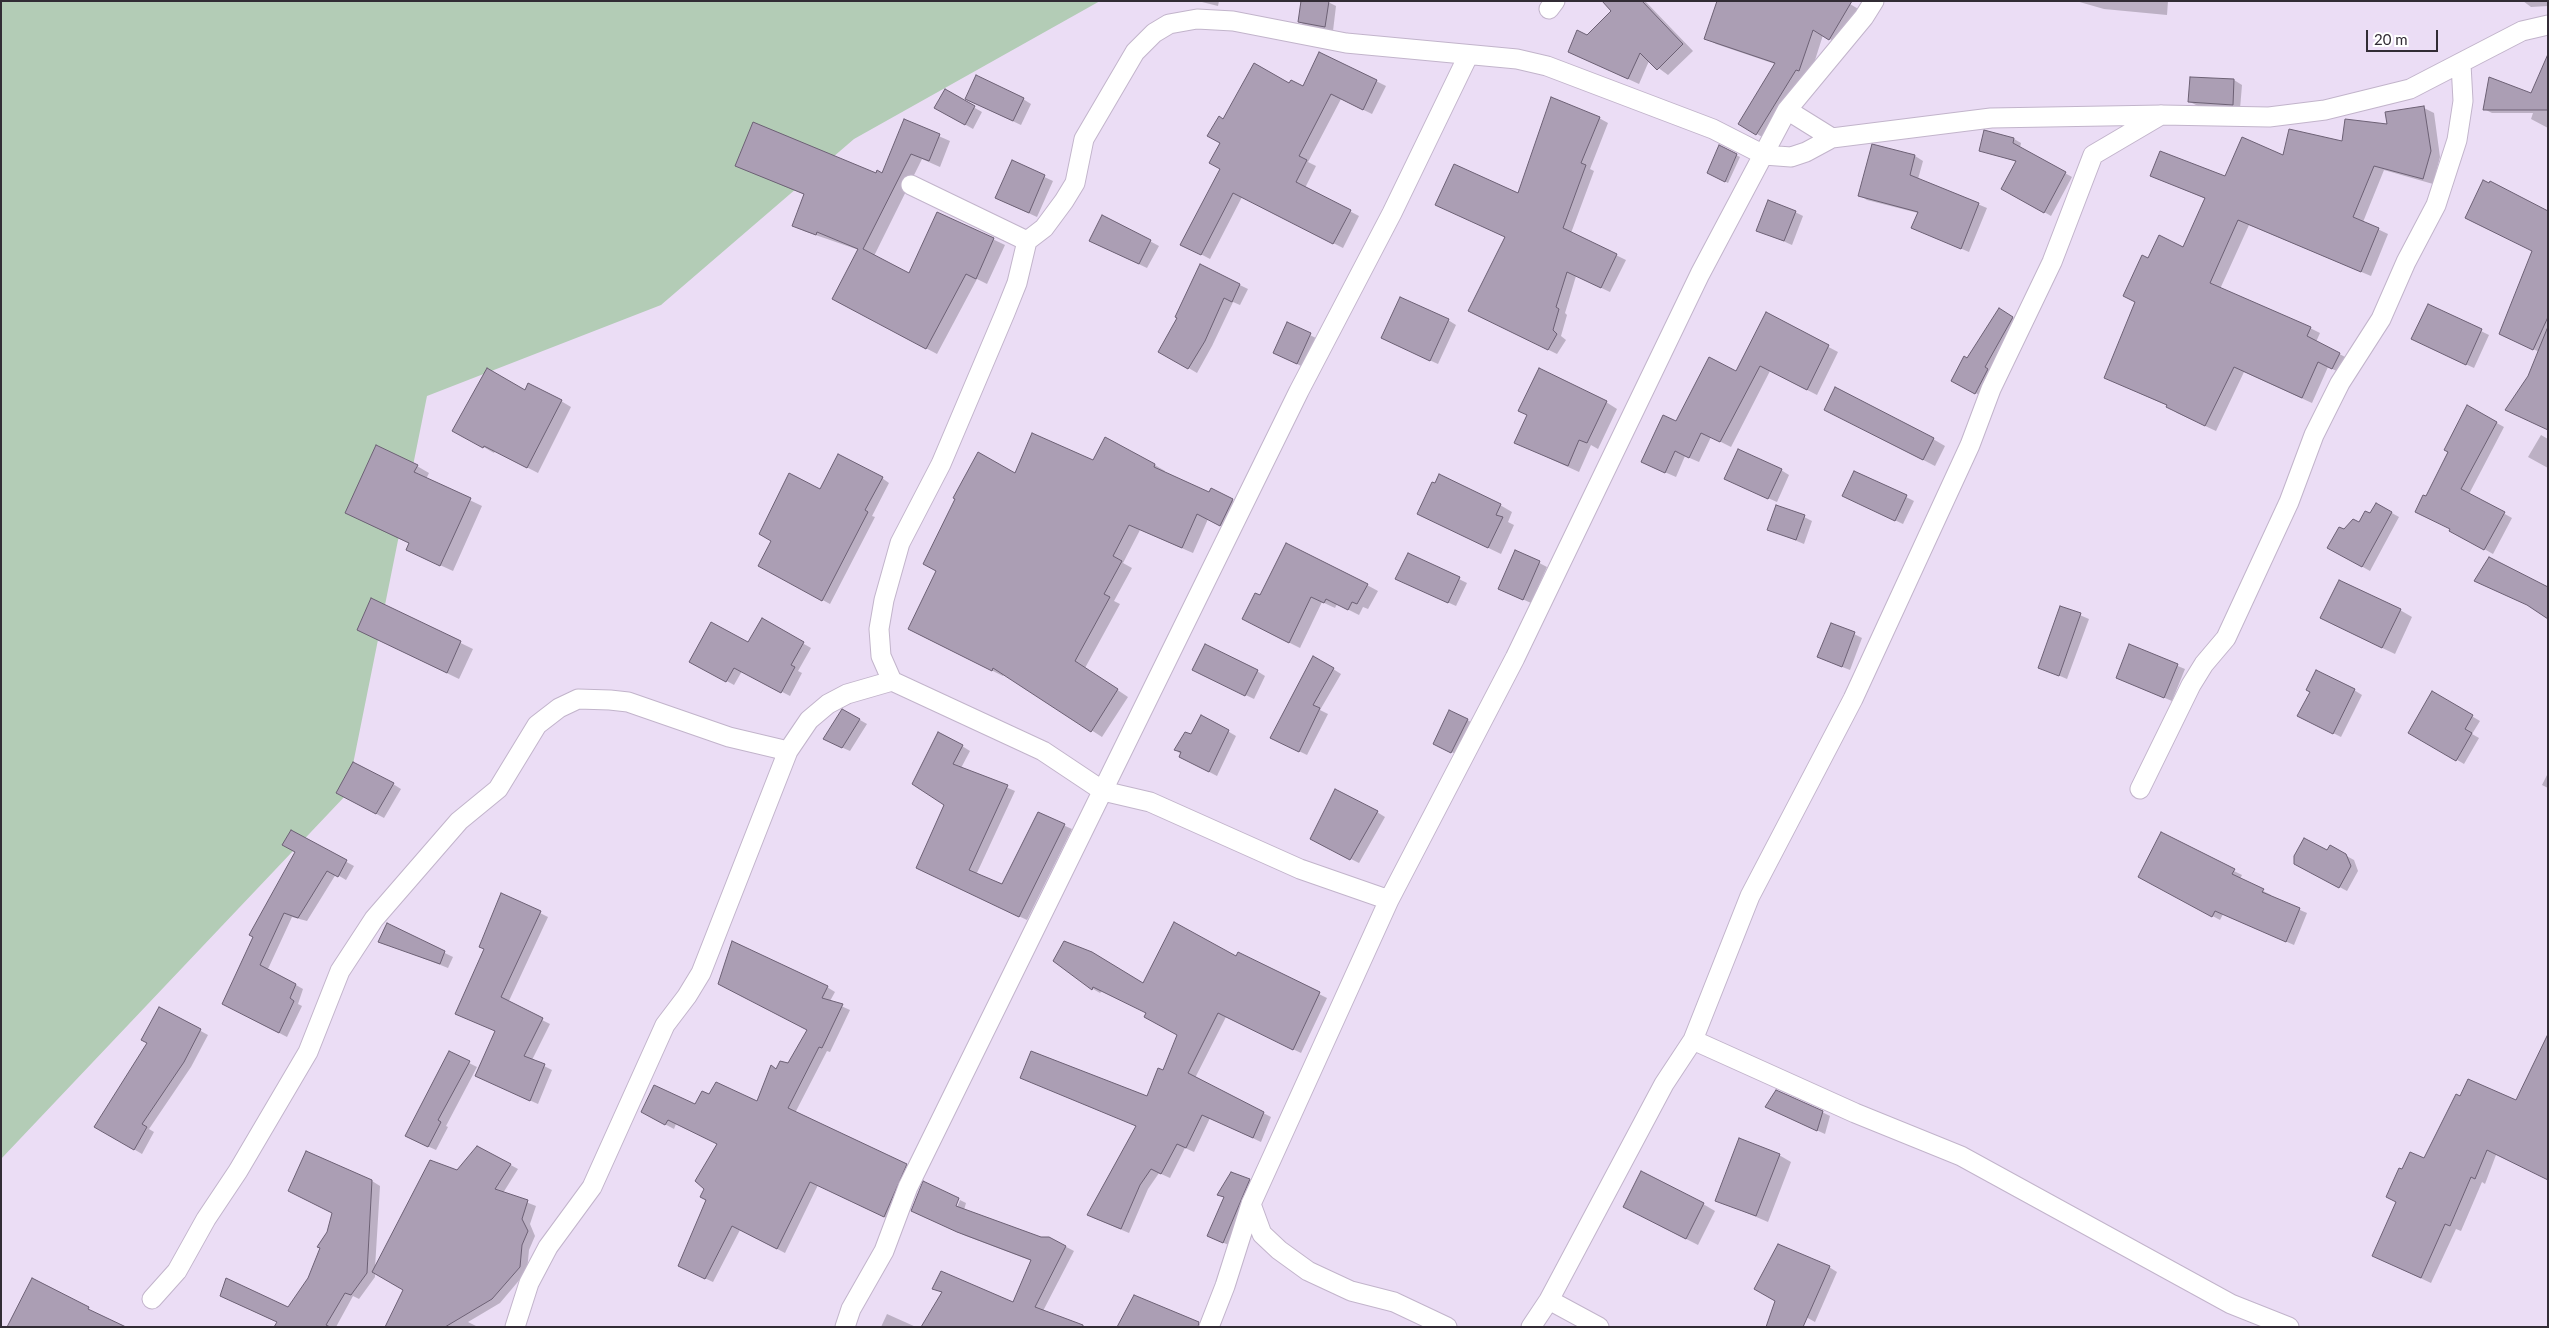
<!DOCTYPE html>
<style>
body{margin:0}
#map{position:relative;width:2549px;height:1328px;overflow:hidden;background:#ebddf5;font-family:Lato,sans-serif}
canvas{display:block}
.frame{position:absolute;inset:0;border:2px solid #322c35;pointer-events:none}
.scale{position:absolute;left:2366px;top:30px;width:72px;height:22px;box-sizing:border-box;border:2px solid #322c35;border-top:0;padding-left:6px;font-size:15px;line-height:18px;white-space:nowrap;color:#322c35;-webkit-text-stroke:4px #fff;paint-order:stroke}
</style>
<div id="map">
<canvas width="2549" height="1328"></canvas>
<div class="frame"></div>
<div class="scale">20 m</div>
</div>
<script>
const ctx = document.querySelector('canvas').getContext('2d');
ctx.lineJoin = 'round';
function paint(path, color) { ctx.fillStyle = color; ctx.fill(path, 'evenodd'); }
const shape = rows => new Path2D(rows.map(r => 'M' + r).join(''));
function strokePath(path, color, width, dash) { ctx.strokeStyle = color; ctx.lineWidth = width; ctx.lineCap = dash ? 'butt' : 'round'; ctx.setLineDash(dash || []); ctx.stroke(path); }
const green = shape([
 [1,1,1100,1,854,139,661,305,427,396,347,794,1,1159]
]);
const shadow = shape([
 [1198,1,1219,1,1218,6],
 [1611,1,1645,1,1693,51,1668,75,1649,61,1639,84,1569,52,1613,11],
 [1845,1,1860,10,1840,45,1823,35,1810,76,1767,140,1739,123,1775,64,1716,44,1706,38],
 [2076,1,2168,1,2167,15,2104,9],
 [2548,1,2548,6,2531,7,2523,1],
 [1328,2,1336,6,1333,31,1307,26,1299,22],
 [1320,53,1386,86,1372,114,1341,99,1308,162,1316,166,1305,188,1359,216,1343,248,1242,197,1210,259,1191,249,1221,168,1223,120,1290,85,1304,87],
 [2548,57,2548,128,2531,119,2533,113,2492,113,2484,109,2532,94],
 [2234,80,2242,85,2240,109,2198,106,2190,102],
 [945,91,982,112,973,129,936,108],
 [1023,99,1031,104,1021,125,974,103],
 [2424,108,2434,113,2440,157,2433,184,2384,170,2363,222,2388,234,2371,276,2249,225,2220,289,2310,328,2320,333,2316,342,2349,359,2343,374,2328,367,2312,403,2244,372,2216,431,2177,413,2168,406,2105,378,2136,302,2148,260,2184,249,2206,199,2152,176,2225,178,2284,156,2343,143,2388,126],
 [1599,118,1608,123,1590,169,1594,171,1571,233,1626,260,1610,292,1576,276,1565,313,1567,315,1561,336,1566,340,1557,354,1479,316,1518,195],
 [904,121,950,141,940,167,922,159,874,256,910,275,938,213,1005,245,987,284,977,279,937,354,844,305,859,250,804,231,793,225,805,195,737,166,883,174],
 [1985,132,2014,139,2021,143,2020,148,2072,177,2051,216,2003,188,2017,162,1980,150],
 [1873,146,1915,156,1923,161,1918,179,1987,208,1969,252,1913,228,1918,213,1867,200,1859,195],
 [1720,147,1740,157,1728,183,1708,172],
 [1012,162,1053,181,1037,217,1004,202],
 [1795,212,1803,216,1792,245,1758,230],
 [2548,212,2548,340,2542,353,2508,338],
 [1103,216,1159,246,1147,268,1098,245],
 [1201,266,1248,289,1240,305,1233,302,1212,346,1197,373,1160,351,1179,318],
 [2428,305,2489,335,2474,368,2420,343],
 [2000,310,2018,321,1981,396,1953,380],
 [1766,314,1838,352,1817,395,1770,371,1731,447,1711,437,1699,462,1685,456,1676,477,1653,467,1677,423,1736,373],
 [1448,320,1456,325,1438,364,1390,342],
 [1287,324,1318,339,1305,368,1283,357],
 [526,391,561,401,571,407,538,473,495,451,494,453,454,430],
 [1606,402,1617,409,1598,449,1591,445,1579,472,1516,443,1528,415],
 [2468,407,2504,427,2469,494,2512,518,2493,554,2451,530,2427,498],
 [1838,416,1933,439,1945,446,1935,466],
 [2541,435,2548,439,2548,468,2528,457],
 [1093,461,1155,465,1165,471,1164,473,1210,494,1212,490,1243,506,1231,531,1208,519,1193,553,1140,530,1123,563,1132,568,1114,601,1120,604,1085,668,1128,697,1102,737,1004,674,1003,676,920,635,1015,475],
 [417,466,429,473,426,479,482,506,453,571,420,556,410,544,358,519],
 [1781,470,1789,475,1777,502,1734,483],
 [882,478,889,483,872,516,875,517,830,604,767,570,820,491],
 [1906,497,1914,501,1903,524,1852,500],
 [2376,504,2399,517,2370,571,2329,548,2344,531,2359,524,2371,515],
 [1500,505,1512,512,1508,522,1514,525,1501,554,1430,520],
 [1804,517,1812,521,1804,544,1768,529],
 [1516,551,1547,567,1531,603,1507,592],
 [1408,554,1467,583,1456,606,1405,583],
 [1367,585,1378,591,1368,609,1363,607,1359,615,1337,604,1335,608,1322,602,1300,648,1254,625,1261,597],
 [372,600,473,649,459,679,358,630],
 [2061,607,2089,619,2067,679,2039,667],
 [2400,610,2412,617,2395,654,2334,625],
 [762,620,811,648,798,671,802,673,790,696,742,671,734,685,691,661,749,644],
 [1854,634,1862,638,1850,670,1827,661],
 [2130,646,2185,669,2172,701,2117,678],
 [1314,657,1341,674,1320,710,1328,714,1307,755,1280,742],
 [1257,671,1265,676,1254,699,1202,674],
 [2354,690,2362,695,2341,737,2307,720],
 [2433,693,2480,721,2472,734,2479,738,2464,764,2410,732],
 [1202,716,1236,736,1217,776,1188,761,1176,750,1192,735],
 [860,720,867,724,850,751,832,743],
 [1467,720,1475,724,1460,756,1443,748],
 [962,746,970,751,961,768,1015,791,976,875,1003,886,1038,814,1072,829,1027,920,925,872,946,804,913,783],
 [2548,773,2548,788,2542,785],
 [393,784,401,789,384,818,345,797],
 [1377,812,1385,817,1359,863,1319,843],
 [291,832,354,866,346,880,336,874,307,921,292,917,268,969,303,989,298,1004,302,1006,287,1037,231,1008,297,852],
 [2330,847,2354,860,2358,871,2347,891,2304,868,2328,852],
 [2234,871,2242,875,2240,879,2271,895,2270,897,2307,913,2294,945,2223,914,2220,920,2147,881],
 [502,894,548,917,508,1003,550,1024,532,1060,552,1070,538,1104,485,1080,497,1032,485,949],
 [387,925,453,957,448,968,380,941],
 [1238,954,1327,998,1301,1053,1226,1017,1195,1078,1271,1117,1261,1142,1210,1118,1194,1152,1185,1148,1170,1178,1159,1173,1148,1189,1129,1233,1096,1219,1088,1215,1137,1126,1021,1077,1148,1098,1163,1072,1179,1035,1148,1013,1102,991,1100,993,1093,989,1054,961,1143,985,1237,958],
 [827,987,835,992,830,1001,850,1010,830,1052,827,1051,795,1113,914,1169,892,1221,818,1185,785,1253,740,1230,713,1282,687,1270,708,1200,706,1189,718,1144,676,1124,674,1129,642,1112,696,1106,709,1095,757,1103,777,1070,789,1064,808,1030,728,988],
 [159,1008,208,1035,191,1067,149,1129,154,1132,142,1154,96,1127,148,1043],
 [469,1063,477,1067,446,1126,448,1127,436,1150,414,1140],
 [2516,1102,2485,1184,2482,1182,2461,1231,2456,1229,2431,1283,2373,1256,2397,1202,2403,1171,2425,1160],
 [1766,1107,1822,1112,1830,1116,1825,1134],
 [478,1147,518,1169,503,1193,536,1206,530,1224,535,1236,529,1250,527,1271,500,1303,468,1322,478,1327,386,1327,404,1290,375,1273,375,1277,359,1299,353,1296,336,1327,287,1327,229,1300,288,1309,372,1181,380,1186,375,1268],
 [1779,1155,1791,1162,1768,1222,1717,1200],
 [1249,1180,1257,1185,1231,1246,1217,1240,1225,1198,1219,1194],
 [960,1200,966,1203,964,1210,1041,1238,1049,1238,1074,1251,1043,1311,943,1293,934,1288,1013,1303,1032,1261,966,1236,912,1211,955,1212],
 [1703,1204,1715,1211,1698,1245,1637,1214],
 [1829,1267,1837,1272,1815,1322,1806,1317],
 [887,1314,916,1327,881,1327]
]);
const building = shape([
 [1301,1,1329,1,1325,27,1298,22,1301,1],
 [1602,1,1642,1,1683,44,1657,70,1640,53,1628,79,1568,52,1577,30,1587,35,1611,11,1602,1],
 [1717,1,1852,1,1829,40,1813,30,1799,71,1796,70,1756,135,1738,124,1775,63,1704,39,1717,1],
 [1319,52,1377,80,1363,110,1331,94,1299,156,1307,160,1296,182,1351,210,1333,244,1233,193,1201,255,1180,245,1220,169,1209,163,1220,143,1207,136,1219,116,1223,119,1254,63,1289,83,1291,80,1303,86,1319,52],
 [2548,54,2548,110,2483,110,2489,77,2531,93,2548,54],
 [976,75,1024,98,1013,121,965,99,976,75],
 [2190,77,2234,79,2233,105,2188,102,2190,77],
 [945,89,975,106,965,125,934,108,945,89],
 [1551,97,1600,117,1581,163,1586,165,1563,228,1617,254,1601,288,1567,272,1556,307,1559,309,1553,330,1557,334,1548,350,1468,311,1505,237,1435,205,1454,164,1518,193,1551,97],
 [2424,106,2431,151,2423,179,2374,166,2353,217,2379,228,2361,272,2238,220,2210,283,2311,327,2307,336,2340,353,2332,369,2318,362,2302,398,2234,367,2205,426,2166,407,2167,405,2104,378,2135,302,2123,296,2142,255,2148,258,2159,235,2183,247,2205,198,2150,176,2160,151,2225,176,2242,137,2283,155,2289,129,2342,141,2345,119,2387,124,2385,112,2424,106],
 [904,119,940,134,929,161,911,154,863,249,909,273,937,212,994,238,976,279,966,274,926,349,832,299,858,249,817,232,816,235,792,226,804,194,735,166,753,122,876,173,877,170,882,173,904,119],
 [1984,130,2014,138,2013,143,2066,172,2044,213,2001,189,2016,161,1979,151,1984,130],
 [1872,144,1915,155,1910,175,1979,203,1961,249,1911,228,1918,212,1858,196,1872,144],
 [1719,145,1737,154,1725,182,1707,173,1719,145],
 [1012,160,1045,175,1029,213,995,198,1012,160],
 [2483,180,2489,183,2490,181,2548,211,2548,317,2533,350,2499,334,2532,251,2465,218,2483,180],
 [1768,200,1796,211,1784,241,1756,231,1768,200],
 [1102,215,1151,240,1139,264,1089,241,1102,215],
 [1200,264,1240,284,1232,302,1224,298,1205,341,1188,369,1158,352,1177,318,1175,317,1200,264],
 [1400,297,1449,319,1430,361,1381,338,1400,297],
 [2428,304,2482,329,2466,365,2411,339,2428,304],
 [1999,308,2013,317,1985,367,1988,369,1975,394,1951,381,1964,356,1967,358,1999,308],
 [1766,312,1829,345,1807,390,1760,366,1720,442,1701,433,1689,458,1675,451,1665,473,1641,462,1663,415,1676,421,1709,357,1736,371,1766,312],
 [1287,322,1311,333,1297,364,1273,353,1287,322],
 [2547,329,2548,329,2548,430,2505,410,2528,376,2547,329],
 [487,368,525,390,528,383,562,400,527,468,484,446,483,448,452,431,487,368],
 [1539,368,1607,401,1587,443,1579,440,1568,466,1514,443,1527,415,1518,411,1539,368],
 [1835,387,1934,438,1923,460,1824,410,1835,387],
 [2467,405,2497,422,2461,489,2505,512,2484,550,2449,531,2450,529,2415,512,2423,495,2426,496,2448,452,2444,450,2467,405],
 [1032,433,1093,460,1105,437,1155,464,1154,467,1209,492,1211,488,1233,499,1220,526,1197,514,1182,548,1129,525,1113,556,1122,561,1104,594,1110,597,1075,661,1118,689,1091,732,993,668,992,671,908,629,936,571,923,564,955,499,953,498,978,452,1015,473,1032,433],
 [376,445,418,465,414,472,471,498,440,566,406,550,409,543,345,513,376,445],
 [1738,449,1782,469,1768,499,1724,479,1738,449],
 [838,454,883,477,865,510,868,512,822,601,758,566,771,541,759,534,789,473,820,489,838,454],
 [1854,471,1907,495,1895,521,1842,496,1854,471],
 [1439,474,1501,504,1496,515,1503,517,1488,548,1417,514,1432,482,1435,483,1439,474],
 [2376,503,2392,512,2362,567,2327,548,2339,527,2344,529,2353,519,2359,522,2365,511,2370,513,2376,503],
 [1776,505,1805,515,1796,540,1767,530,1776,505],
 [1286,543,1368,584,1357,604,1352,602,1348,610,1326,599,1324,603,1311,597,1289,643,1242,619,1255,593,1260,595,1286,543],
 [1515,550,1540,561,1523,600,1498,589,1515,550],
 [1408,553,1460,577,1448,603,1395,579,1408,553],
 [2489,557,2548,587,2548,619,2527,605,2474,581,2489,557],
 [2339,580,2401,609,2382,648,2320,618,2339,580],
 [371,598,461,641,447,673,357,630,371,598],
 [2060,606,2081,613,2059,676,2038,668,2060,606],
 [762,618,804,642,791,665,795,667,781,693,734,668,726,682,689,662,711,622,748,642,762,618],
 [1831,623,1855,632,1842,667,1817,657,1831,623],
 [1205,644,1258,670,1245,696,1192,670,1205,644],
 [2129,644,2178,664,2164,698,2116,678,2129,644],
 [1313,656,1334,668,1313,705,1320,708,1299,752,1270,738,1313,656],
 [2316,670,2355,689,2333,734,2297,716,2310,692,2306,690,2316,670],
 [2432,691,2473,715,2465,729,2472,733,2456,761,2408,733,2432,691],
 [842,709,860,719,842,748,823,739,842,709],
 [1449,710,1468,719,1451,753,1433,744,1449,710],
 [1201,715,1229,730,1209,772,1179,757,1181,752,1174,750,1185,732,1191,734,1201,715],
 [938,732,963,745,953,764,1008,785,969,870,1002,884,1038,812,1065,824,1019,917,916,868,944,805,912,784,938,732],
 [353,762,394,783,376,814,336,793,353,762],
 [1335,789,1378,811,1350,860,1310,839,1335,789],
 [291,830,347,860,338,877,327,871,298,918,284,913,260,965,296,984,290,998,294,1001,279,1033,222,1004,253,937,249,935,295,852,282,845,291,830],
 [2161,832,2235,869,2232,874,2264,889,2262,892,2300,908,2286,942,2215,911,2212,917,2138,877,2161,832],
 [2304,838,2327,850,2330,845,2346,854,2351,866,2339,888,2294,864,2294,856,2304,838],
 [501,893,541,911,501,997,543,1018,524,1056,545,1064,530,1101,475,1076,495,1031,455,1014,484,949,479,947,501,893],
 [1174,922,1236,956,1238,952,1320,992,1293,1050,1218,1013,1188,1073,1264,1112,1253,1138,1202,1115,1186,1148,1177,1144,1161,1174,1151,1169,1140,1185,1121,1229,1087,1215,1136,1126,1020,1078,1031,1051,1147,1096,1158,1068,1163,1070,1177,1035,1144,1017,1146,1013,1093,987,1092,990,1053,961,1064,941,1092,952,1143,983,1174,922],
 [387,923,445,951,440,964,378,942,387,923],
 [732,941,828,986,822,998,843,1004,822,1048,819,1047,788,1108,907,1164,884,1217,810,1182,777,1249,732,1226,705,1279,678,1266,706,1200,700,1197,704,1189,695,1181,717,1144,668,1120,665,1125,641,1112,654,1085,695,1104,702,1091,709,1094,716,1082,757,1101,771,1065,776,1069,780,1061,788,1063,807,1030,718,984,732,941],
 [159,1007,201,1029,184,1062,142,1124,147,1127,134,1150,94,1127,147,1043,141,1040,159,1007],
 [2548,1034,2548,1180,2487,1150,2475,1179,2471,1177,2450,1226,2445,1224,2421,1278,2372,1256,2396,1202,2386,1197,2399,1168,2402,1169,2410,1152,2424,1158,2456,1094,2460,1096,2468,1079,2516,1100,2548,1034],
 [449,1051,470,1061,438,1120,441,1122,428,1147,405,1136,449,1051],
 [1776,1090,1823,1111,1817,1131,1765,1107,1776,1090],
 [1739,1138,1780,1154,1756,1216,1715,1201,1739,1138],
 [477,1146,511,1164,495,1189,528,1200,522,1219,528,1231,522,1245,520,1267,492,1299,445,1327,385,1327,403,1290,372,1272,430,1160,457,1170,477,1146],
 [306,1151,372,1180,367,1273,351,1295,345,1293,326,1325,330,1327,274,1327,277,1322,220,1296,226,1278,288,1307,308,1278,320,1248,317,1247,327,1232,332,1213,288,1191,306,1151],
 [1641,1171,1704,1203,1686,1239,1623,1207,1641,1171],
 [1231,1172,1250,1179,1223,1243,1207,1236,1224,1197,1217,1195,1231,1172],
 [923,1181,959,1198,956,1206,1041,1237,1049,1237,1066,1246,1035,1307,1083,1325,1083,1327,921,1327,942,1292,932,1289,941,1271,1013,1302,1031,1260,957,1232,911,1211,923,1181],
 [1778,1244,1830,1266,1803,1327,1766,1327,1775,1301,1754,1289,1778,1244],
 [32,1278,89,1307,88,1309,126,1327,7,1327,32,1278],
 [1134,1295,1199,1322,1198,1327,1117,1327,1134,1295]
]);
const minor = shape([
 [1549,9,1555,1],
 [1787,110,1832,138],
 [911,185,1027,241],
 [2140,789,2191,685,2204,664,2226,638,2289,502,2314,435,2340,383,2381,319,2406,262,2436,205,2457,140,2463,101,2461,64],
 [1389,900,1300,869,1150,802,1103,791,1043,751,892,681,881,656,879,629,884,600,900,543,941,464,1005,313,1017,283,1027,241,1044,228,1064,201,1075,183,1084,139,1135,52,1154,33,1169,24,1197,19,1233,21,1346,43,1517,59,1547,66,1713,129,1764,155,1791,157,1806,152,1832,138,1991,118,2162,115,2269,117,2325,110,2410,89,2522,31,2548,25],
 [1693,1040,1855,1113,1961,1156,2231,1304,2289,1327],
 [1251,1204,1262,1234,1279,1250,1308,1271,1351,1291,1394,1302,1447,1327],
 [152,1299,177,1271,206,1219,238,1171,308,1052,340,971,374,919,459,821,498,789,537,725,559,708,578,699,610,700,628,702,729,737,788,751],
 [1549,1300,1599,1327],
 [515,1327,529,1283,548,1247,592,1187,665,1025,687,996,701,973,788,751,809,720,828,704,847,694,892,681],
 [845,1327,851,1309,884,1251,908,1187,1299,391,1392,213,1468,56],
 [1209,1327,1225,1286,1251,1204,1389,900,1515,658,1700,274,1787,110,1864,17,1874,1],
 [1531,1327,1549,1300,1664,1084,1693,1040,1750,896,1853,699,1970,445,1991,389,2052,262,2093,155,2161,115]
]);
paint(green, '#b3ccb6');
paint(shadow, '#0003');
paint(building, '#ab9eb4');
strokePath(building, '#6c6074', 1);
strokePath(minor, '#c2b4cb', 21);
strokePath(minor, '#fff', 19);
</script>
